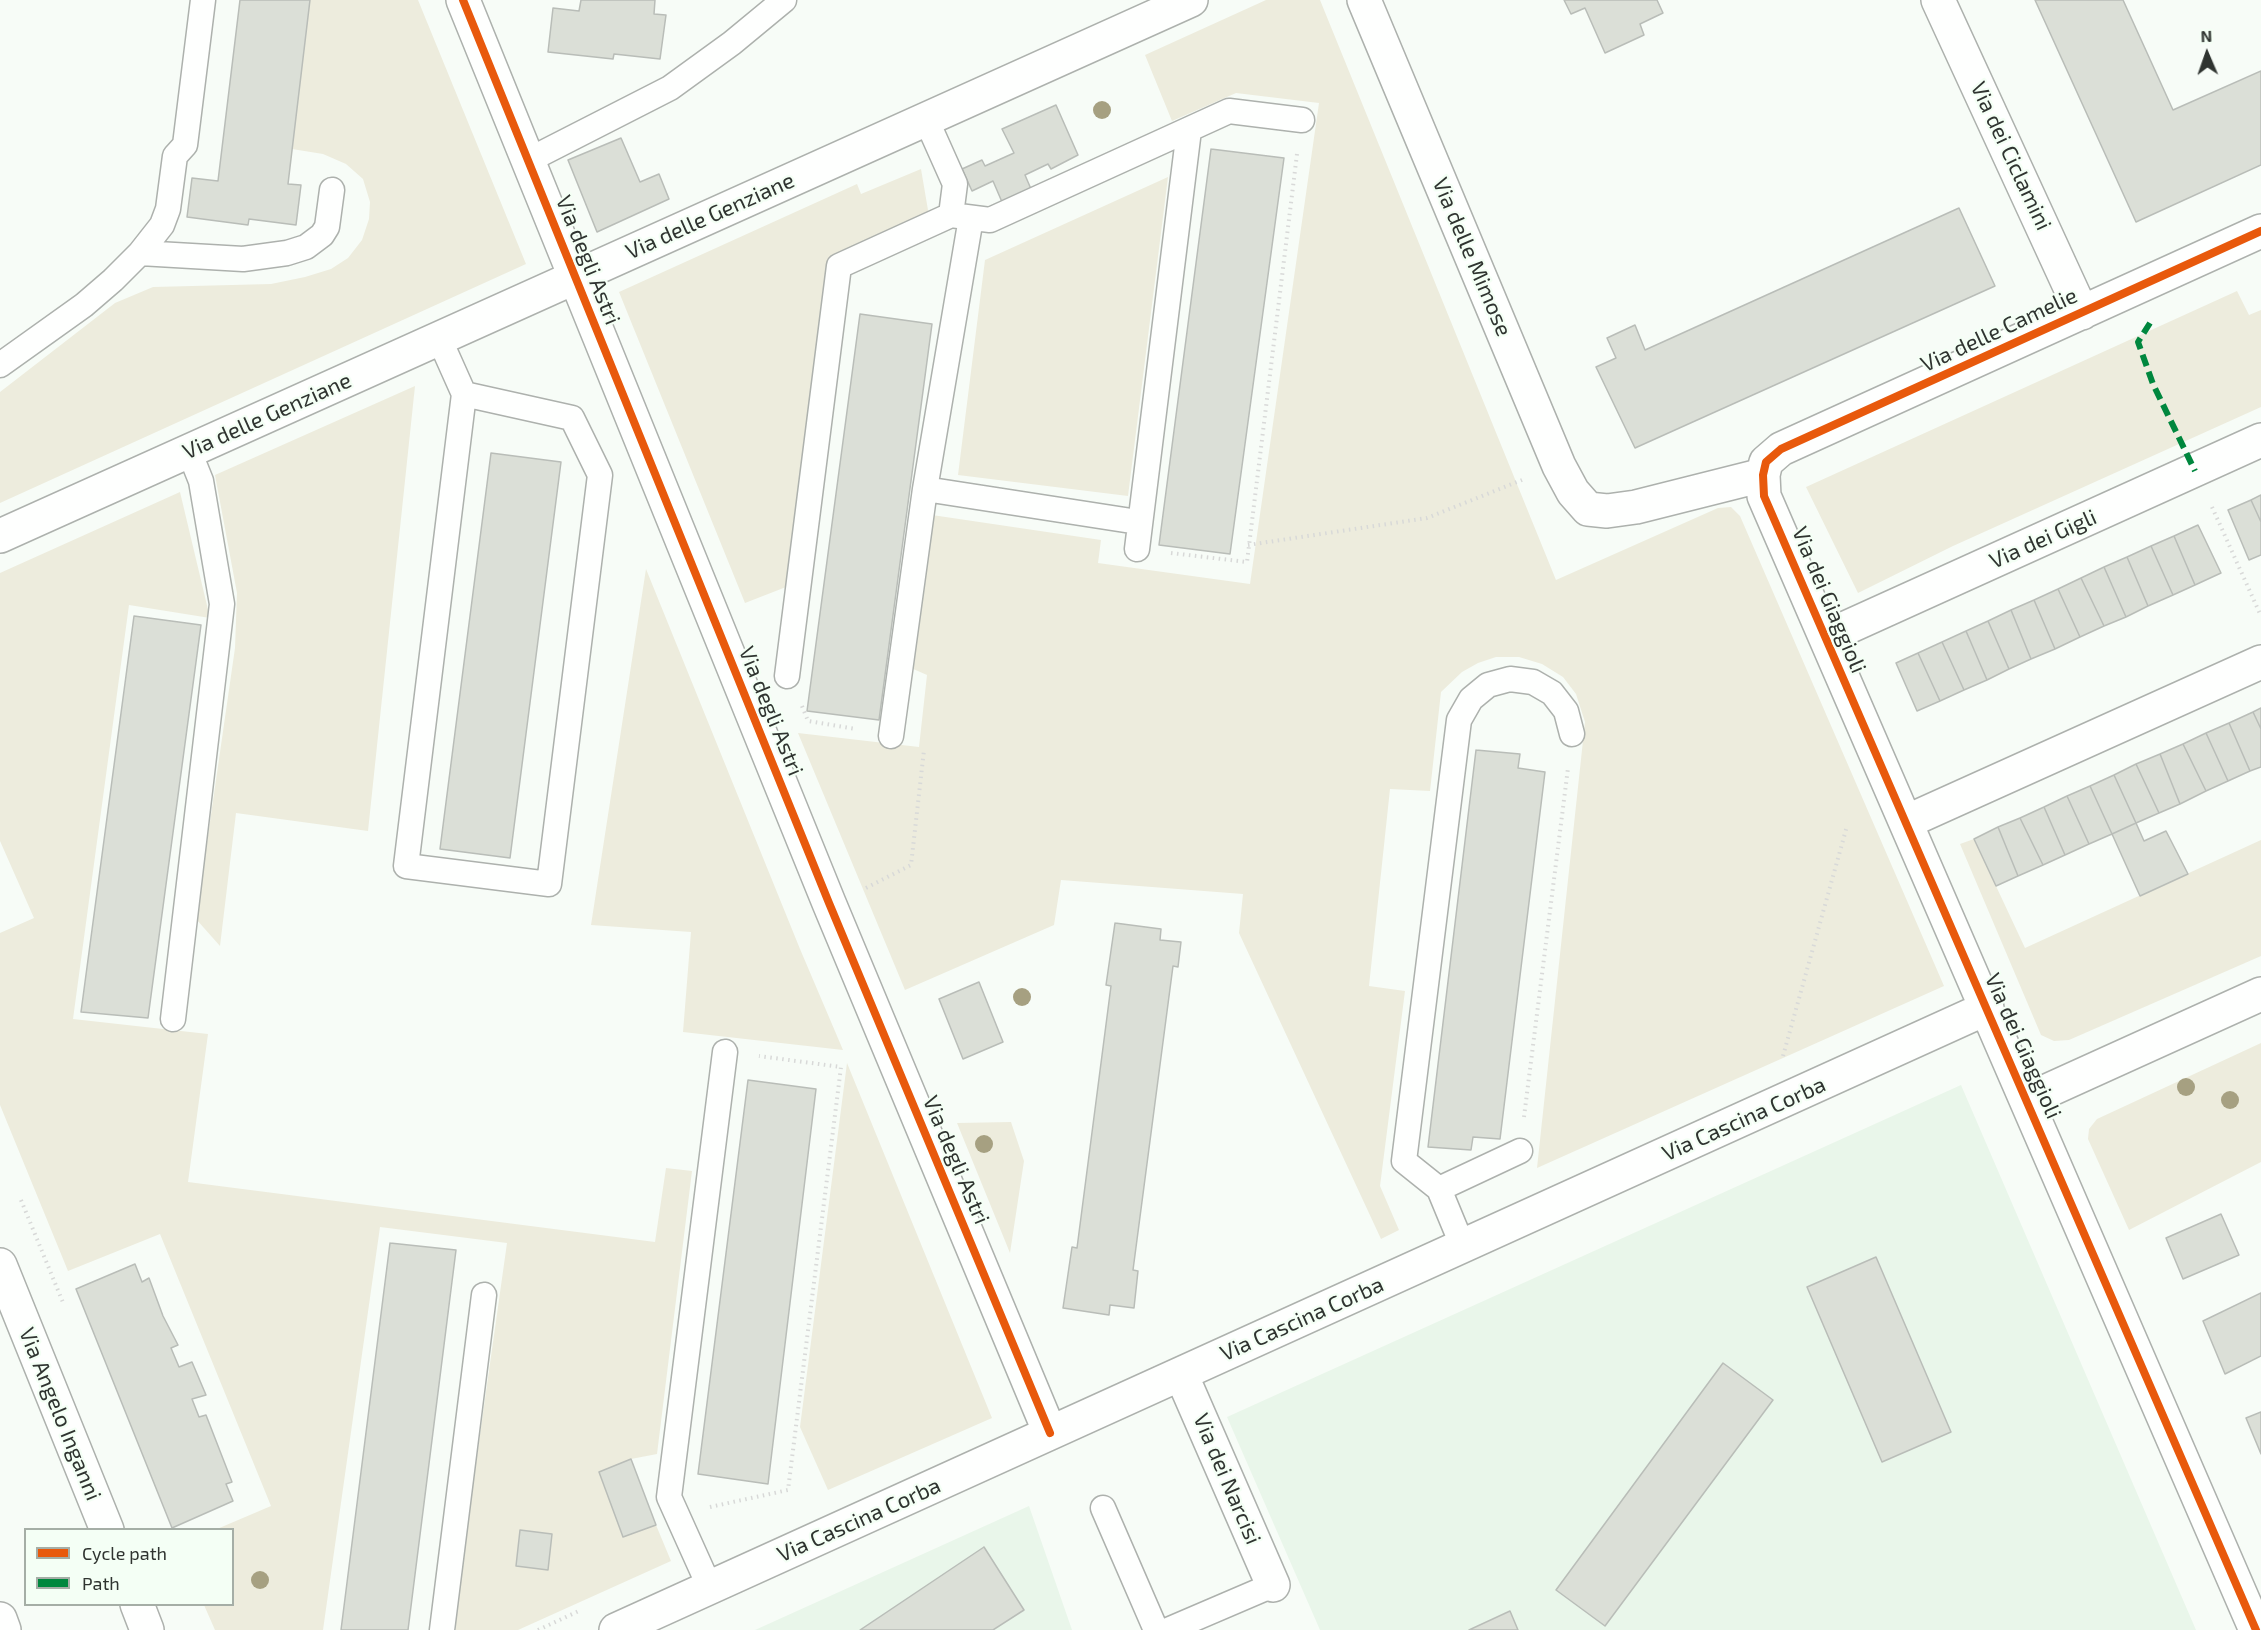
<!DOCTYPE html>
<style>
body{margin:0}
#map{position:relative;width:2261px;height:1630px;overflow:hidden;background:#f7fcf7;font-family:"Exo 2",sans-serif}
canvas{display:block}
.legend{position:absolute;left:24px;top:1528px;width:210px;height:78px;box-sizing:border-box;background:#f4fff5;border:2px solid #a5aea6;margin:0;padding:8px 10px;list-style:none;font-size:18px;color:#2f3430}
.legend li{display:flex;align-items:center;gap:12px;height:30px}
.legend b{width:30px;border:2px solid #a5aea6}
.north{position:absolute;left:2177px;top:24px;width:60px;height:60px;-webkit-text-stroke:4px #f4fff5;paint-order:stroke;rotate:358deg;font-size:16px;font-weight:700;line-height:24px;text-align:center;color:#2f3430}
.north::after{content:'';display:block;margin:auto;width:21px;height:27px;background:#2f3430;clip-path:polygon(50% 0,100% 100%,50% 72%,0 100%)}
</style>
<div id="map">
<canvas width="2261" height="1630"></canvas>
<ul class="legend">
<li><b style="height:8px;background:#e8590c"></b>Cycle path</li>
<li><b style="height:8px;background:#00873e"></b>Path</li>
</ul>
<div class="north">N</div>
</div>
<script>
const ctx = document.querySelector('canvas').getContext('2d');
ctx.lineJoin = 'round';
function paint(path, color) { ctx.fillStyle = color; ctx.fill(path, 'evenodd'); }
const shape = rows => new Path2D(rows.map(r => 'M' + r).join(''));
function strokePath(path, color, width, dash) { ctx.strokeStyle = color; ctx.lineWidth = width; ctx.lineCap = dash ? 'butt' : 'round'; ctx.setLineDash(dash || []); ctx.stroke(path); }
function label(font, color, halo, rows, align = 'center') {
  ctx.font = font + ' "Exo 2",sans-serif'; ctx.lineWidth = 4.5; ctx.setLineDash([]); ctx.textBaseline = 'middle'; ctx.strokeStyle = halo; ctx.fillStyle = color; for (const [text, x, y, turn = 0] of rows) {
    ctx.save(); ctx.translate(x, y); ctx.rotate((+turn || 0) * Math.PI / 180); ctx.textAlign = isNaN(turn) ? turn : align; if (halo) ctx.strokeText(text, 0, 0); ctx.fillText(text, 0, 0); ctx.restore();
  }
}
const built = shape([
 [1961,1085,2196,1630,1320,1630,1227,1417],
 [1029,1506,1072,1630,755,1630]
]);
const green = shape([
 [310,0,418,0,526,264,0,503,0,392,115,303,153,287,271,284,305,277,331,269,348,258,362,240,369,219,370,202,363,179,346,164,323,154,292,149],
 [1266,0,1320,0,1556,580,1718,508,1731,507,1740,516,1944,986,1537,1168,1585,722,1576,694,1563,677,1542,664,1519,657,1496,657,1478,663,1462,672,1441,692,1430,791,1390,789,1369,986,1405,991,1380,1186,1399,1230,1381,1239,1239,933,1243,894,1061,880,1054,925,905,990,798,733,919,747,927,675,911,668,932,515,1101,540,1098,563,1250,584,1319,103,1236,93,1172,121,1145,55],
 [921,169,929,216,827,263,786,587,745,603,619,292,857,184,861,194],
 [1168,177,1128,496,958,475,985,260],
 [2237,291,2249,315,2261,310,2261,407,1953,546,1858,593,1806,487],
 [415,386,368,831,236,813,220,946,196,919,235,648,237,593,215,475],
 [180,492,210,618,129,605,73,1019,208,1034,188,1182,655,1242,666,1168,692,1171,657,1454,631,1459,599,1472,623,1537,656,1525,671,1561,518,1630,456,1630,454,1619,507,1243,380,1227,323,1630,215,1630,204,1605,232,1604,232,1530,217,1529,271,1506,160,1234,68,1271,0,1105,0,933,34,918,0,841,0,573],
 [646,569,800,949,843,1050,683,1032,691,932,591,925],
 [1974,839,2025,948,2261,840,2261,956,2069,1040,2054,1041,2041,1035,1960,844],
 [2261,1043,2261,1162,2129,1230,2088,1139,2089,1129,2097,1119],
 [847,1063,992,1418,828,1490,800,1427],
 [1011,1122,1024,1161,1010,1253,957,1123]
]);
const building = shape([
 [240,0,310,0,288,184,301,185,296,225,249,219,248,225,187,217,192,178,218,181,240,0],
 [581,0,655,0,654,14,666,15,660,59,614,54,613,59,548,52,553,8,579,11,581,0],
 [1564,0,1657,0,1663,13,1640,24,1644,35,1605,53,1585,8,1571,14,1564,0],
 [2035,0,2123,0,2173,110,2261,71,2261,165,2136,222,2035,0],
 [1056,105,1078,155,1051,169,1048,164,1025,175,1031,189,1002,202,993,181,972,191,962,169,982,160,985,166,1014,153,1002,129,1056,105],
 [621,138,640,182,659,174,669,199,597,232,568,160,621,138],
 [1211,149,1284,158,1230,554,1159,545,1211,149],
 [1959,208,1995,286,1635,448,1596,367,1616,358,1607,338,1635,325,1645,350,1959,208],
 [860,314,932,324,879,720,807,711,860,314],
 [491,453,561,462,510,858,440,849,491,453],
 [2261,495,2261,522,2251,500,2261,495],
 [2251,500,2261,522,2261,555,2249,560,2228,510,2251,500],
 [2198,525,2221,573,2195,585,2174,536,2198,525],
 [2174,536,2195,585,2173,595,2151,546,2174,536],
 [2151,546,2173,595,2148,606,2127,557,2151,546],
 [2127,557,2148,606,2126,617,2104,567,2127,557],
 [2104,567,2126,617,2104,626,2081,578,2104,567],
 [2081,578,2104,626,2080,637,2058,589,2081,578],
 [2058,589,2080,637,2055,649,2034,600,2058,589],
 [2034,600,2055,649,2031,659,2011,610,2034,600],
 [2011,610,2031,659,2009,669,1988,621,2011,610],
 [134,616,201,625,148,1018,81,1012,134,616],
 [1988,621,2009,669,1987,680,1966,631,1988,621],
 [1966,631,1987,680,1964,690,1942,642,1966,631],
 [1942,642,1964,690,1940,701,1918,653,1942,642],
 [1918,653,1940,701,1917,711,1896,663,1918,653],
 [2261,708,2261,729,2253,712,2261,708],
 [2253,712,2261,729,2261,767,2250,771,2229,723,2253,712],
 [2229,723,2250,771,2228,781,2206,733,2229,723],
 [2206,733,2228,781,2206,791,2183,744,2206,733],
 [2183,744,2206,791,2180,804,2160,754,2183,744],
 [1476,750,1520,754,1518,768,1545,772,1500,1139,1473,1137,1471,1150,1428,1147,1476,750],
 [2160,754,2180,804,2159,813,2136,764,2160,754],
 [2136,764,2159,813,2136,823,2114,775,2136,764],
 [2114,775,2136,823,2112,834,2090,786,2114,775],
 [2090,786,2112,834,2089,844,2067,796,2090,786],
 [2067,796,2089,844,2065,855,2044,807,2067,796],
 [2044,807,2065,855,2043,865,2020,818,2044,807],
 [2020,818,2043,865,2018,876,1998,827,2020,818],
 [2136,823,2144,841,2166,831,2188,874,2140,896,2112,834,2136,823],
 [1998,827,2018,876,1996,886,1974,839,1998,827],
 [1115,923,1161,929,1160,940,1181,942,1178,967,1173,966,1133,1270,1138,1271,1134,1308,1110,1305,1109,1315,1063,1308,1072,1247,1077,1248,1111,986,1106,985,1115,923],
 [979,982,1003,1042,963,1059,939,999,979,982],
 [748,1080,816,1089,768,1484,698,1474,748,1080],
 [2221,1214,2239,1255,2183,1279,2166,1238,2221,1214],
 [390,1243,456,1250,408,1630,341,1630,390,1243],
 [1876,1257,1951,1432,1882,1462,1807,1287,1876,1257],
 [135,1264,142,1282,149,1278,163,1316,178,1345,171,1348,179,1367,192,1362,206,1395,192,1399,199,1417,206,1415,232,1482,226,1484,233,1501,172,1528,76,1289,135,1264],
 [2261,1293,2261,1356,2225,1374,2203,1321,2261,1293],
 [1723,1363,1773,1400,1605,1626,1556,1590,1723,1363],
 [2261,1412,2261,1454,2246,1418,2261,1412],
 [631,1459,656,1525,623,1537,599,1472,631,1459],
 [520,1530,552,1534,548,1570,516,1566,520,1530],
 [984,1547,1024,1610,993,1630,860,1630,984,1547],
 [1510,1611,1518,1630,1469,1630,1510,1611]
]);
const path = shape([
 [2212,507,2261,616],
 [1248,545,1427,518,1522,480],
 [1171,553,1247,562,1297,154],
 [802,706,808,721,856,729],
 [866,888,911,865,924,750],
 [1783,1056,1847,826],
 [1524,1117,1568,768],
 [21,1200,64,1305],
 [710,1507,788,1490,841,1067,759,1056],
 [538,1630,581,1610]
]);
const lane = shape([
 [926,119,955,184,951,215,990,220,1229,111,1302,120],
 [529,160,670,88,732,43,784,0],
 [971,218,925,489,1138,522],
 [140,253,243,259,287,253,306,247,322,235,327,227,332,190],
 [439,338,464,394,406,866,549,884,600,475,572,418,464,394],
 [0,365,84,305,113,280,140,253,162,225,168,209,175,156,185,145,203,0],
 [1137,549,1189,130],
 [787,676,839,266,951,215],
 [891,736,925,489],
 [173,1019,222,604,201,481,189,451],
 [1439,1189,1520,1151],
 [1463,1247,1439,1189,1404,1161,1459,720,1471,699,1488,685,1510,679,1533,682,1552,693,1566,711,1572,734],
 [1103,1508,1156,1630],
 [710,1588,669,1497,725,1052],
 [442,1630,484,1295],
 [1168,1630,1273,1585]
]);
const street = shape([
 [463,0,829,903,1050,1433],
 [1364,0,1559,466,1573,492,1588,509,1607,511,1636,507,1763,475],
 [1938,0,2082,313],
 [0,536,1191,0],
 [1826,637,2261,440],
 [1906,822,2261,662],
 [2027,1100,2261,994],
 [1181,1374,1273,1585],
 [616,1630,1987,1008],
 [2256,1630,1764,496,1763,475,1766,462,1781,449,2261,231]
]);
const secondary = shape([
 [0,1265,107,1530],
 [137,1604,147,1630],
 [0,1619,4,1630]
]);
const quiet = shape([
 [2150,323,2138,342,2153,384,2195,471]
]);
const cycleway = shape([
 [463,0,829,903,1050,1433],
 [2256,1630,1764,496,1763,475,1766,462,1781,449,2261,231]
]);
const trees = [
 [1102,110],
 [1022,997],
 [2186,1087],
 [2230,1100],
 [984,1144],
 [260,1580]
];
const streetNames = [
 ["Via dei Ciclamini",2011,156,65],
 ["Via delle Genziane",710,216,-24],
 ["Via delle Mimose",1472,257,67],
 ["Via degli Astri",588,260,68],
 ["Via delle Camelie",1999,330,-25],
 ["Via delle Genziane",267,416,-24],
 ["Via dei Gigli",2043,539,-24],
 ["Via dei Giaggioli",1829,600,67],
 ["Via degli Astri",771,711,68],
 ["Via dei Giaggioli",2023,1046,66],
 ["Via Cascina Corba",1744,1119,-24],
 ["Via degli Astri",956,1160,67],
 ["Via Cascina Corba",1302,1319,-24],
 ["Via Angelo Inganni",60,1414,68],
 ["Via dei Narcisi",1227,1479,67],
 ["Via Cascina Corba",859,1520,-24]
];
paint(built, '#e9f6ea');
paint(green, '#edecdd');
paint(building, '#dbdfd7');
strokePath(building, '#b9bdb8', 1.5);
strokePath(lane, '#adb1ad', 27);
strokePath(street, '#adb1ad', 36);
strokePath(secondary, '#adb1ad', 36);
strokePath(path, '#d8d9d8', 4, [1.5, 4.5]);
strokePath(lane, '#fefffe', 24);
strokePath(street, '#fefffe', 33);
strokePath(secondary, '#fefffe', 33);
strokePath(quiet, '#00873e', 6, [12, 6]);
strokePath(cycleway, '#e8590c', 8);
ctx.fillStyle = '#a6a081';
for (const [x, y] of trees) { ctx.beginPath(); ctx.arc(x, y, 9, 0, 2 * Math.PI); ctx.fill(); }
label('22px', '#2f3430', '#f4fff5', streetNames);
</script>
